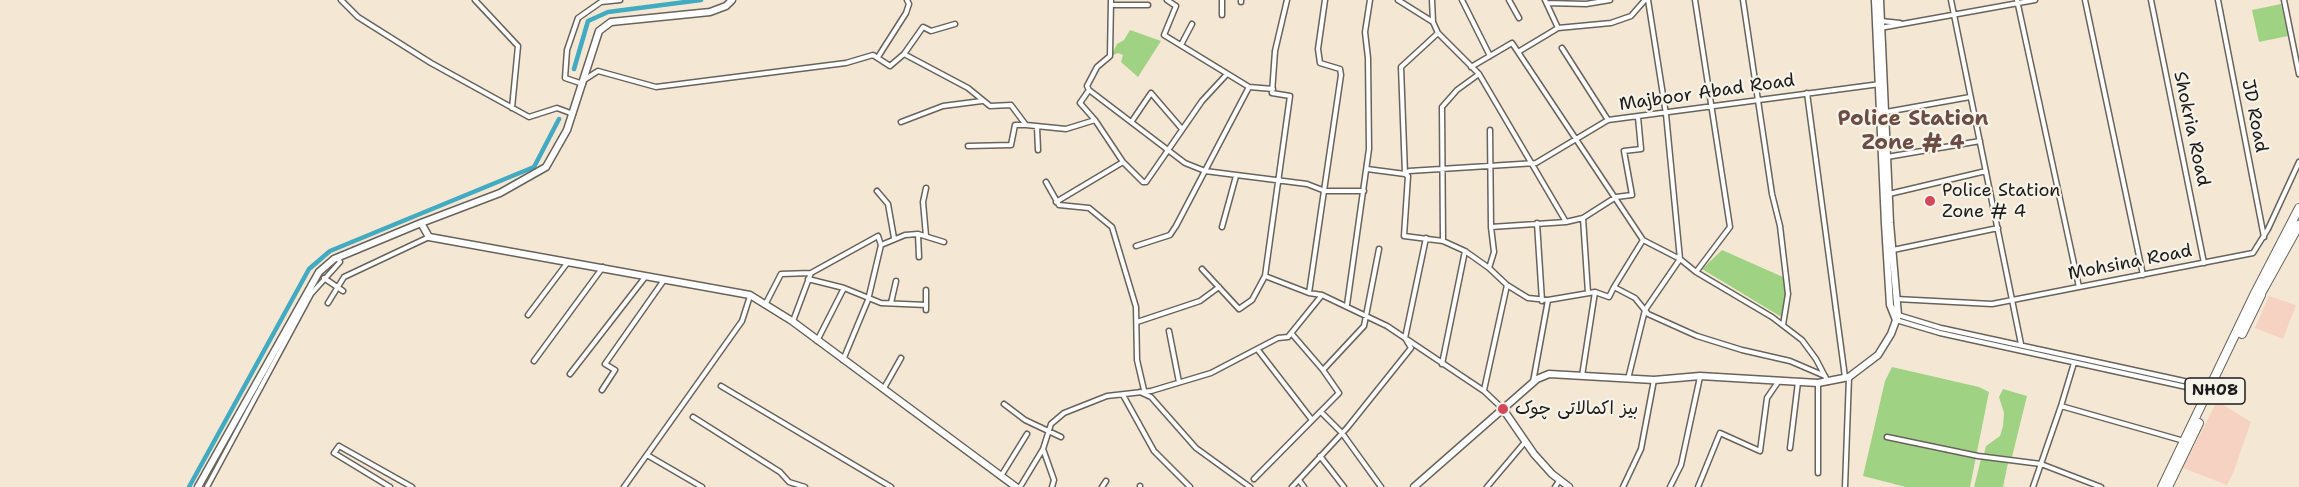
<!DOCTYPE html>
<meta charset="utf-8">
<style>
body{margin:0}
canvas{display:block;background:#f4e8d4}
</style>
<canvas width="2299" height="487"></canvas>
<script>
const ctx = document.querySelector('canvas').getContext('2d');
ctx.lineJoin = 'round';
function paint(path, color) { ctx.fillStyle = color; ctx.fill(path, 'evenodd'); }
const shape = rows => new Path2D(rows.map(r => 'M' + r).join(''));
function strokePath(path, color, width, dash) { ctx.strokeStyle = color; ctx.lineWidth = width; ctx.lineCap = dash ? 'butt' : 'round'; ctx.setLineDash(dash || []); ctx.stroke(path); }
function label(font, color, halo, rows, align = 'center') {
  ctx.font = font + ' "Shantell Sans","Playpen Sans Arabic",sans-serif'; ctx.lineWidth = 4.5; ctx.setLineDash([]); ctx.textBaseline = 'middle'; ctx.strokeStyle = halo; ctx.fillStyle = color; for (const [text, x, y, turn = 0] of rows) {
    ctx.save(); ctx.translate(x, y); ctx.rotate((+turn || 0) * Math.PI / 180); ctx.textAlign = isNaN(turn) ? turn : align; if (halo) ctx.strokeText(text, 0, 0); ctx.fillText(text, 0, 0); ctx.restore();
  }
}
const built = shape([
 [2269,296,2296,305,2283,339,2255,328],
 [2217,401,2251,422,2233,473,2227,485,2183,468]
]);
const green = shape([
 [2281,4,2288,36,2259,42,2252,10],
 [1130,30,1161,41,1138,77,1121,62,1123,55,1118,53,1111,56,1117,44,1124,40],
 [1722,250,1783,277,1786,294,1783,318,1702,269],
 [1892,367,1979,387,1989,392,1970,487,1906,487,1863,476,1885,381],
 [2003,389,2027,396,2012,457,1984,454,1986,446,2000,436,2003,426,2004,413,1999,397],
 [1981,459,2008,463,2003,487,1974,487]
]);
const canal = shape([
 [574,69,588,21,608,12,701,0],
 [189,487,309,269,330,251,534,167,559,119]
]);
const street = shape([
 [341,0,358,17,431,63,529,117,557,108,573,114],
 [475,0,518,46,512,108],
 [1111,0,1110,56,1097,67,1087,86,1089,90,1185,163,1205,171,1307,184,1325,191,1364,191],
 [1167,0,1176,6,1164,35,1249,87,1273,89],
 [1241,0,1241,2],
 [1398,0,1433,22,1438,33,1479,74,1566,222,1583,218,1616,197,1632,195,1624,151,1641,149,1638,117],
 [1432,0,1433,22],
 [1462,0,1490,56],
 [1509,0,1519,18],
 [1545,0,1558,28,1611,23,1631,16,1645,0],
 [1695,0,1730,227,1696,272],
 [1743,0,1772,194,1780,226,1788,294,1783,325],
 [1951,0,2021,344],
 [2017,0,2079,287],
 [2085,0,2143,275],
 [2151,0,2204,263],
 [2218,0,2264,237],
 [2284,0,2299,74],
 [1547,3,1586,4,1610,0],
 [1111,5,1148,5],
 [1222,15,1222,0],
 [1881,21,1900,23],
 [1558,28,1518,52,1643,240,1680,259,1696,272,1772,317,1802,340,1816,359,1828,382],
 [1880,28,2035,0],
 [1438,33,1401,67,1405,174,1408,176,1404,236,1443,241,1465,251,1489,268,1507,285,1528,298,1548,300,1595,292,1609,297,1614,287,1635,298,1648,314,1697,336,1742,350,1790,361,1825,376],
 [1181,45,1192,24],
 [1562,48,1608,120],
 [904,54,923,27,931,31,955,24],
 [878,57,906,13,909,4,907,0],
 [1471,67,1512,43,1518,52],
 [584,80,598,71,656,87,846,63,873,55,890,66,904,54,968,88,990,106,1011,105,1026,125,1066,129,1095,120,1080,103,1089,90],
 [583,84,565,78,567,50,578,18,601,2,620,0],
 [1807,93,1845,377],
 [1886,112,1970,97],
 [1095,120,1123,162,1143,182,1146,182,1202,101,1227,74],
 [1132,121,1151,93,1182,129],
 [901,122,943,106,982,101],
 [1037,127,1038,150],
 [968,146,1011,145,1015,125,1025,125],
 [1887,157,1980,141],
 [1367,169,1405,174,1409,171,1536,163,1608,120,1880,84],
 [1046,182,1059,205,1089,208,1112,227,1136,307,1137,360,1144,390],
 [926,188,923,202,926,236],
 [877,191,888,204,894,238],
 [1889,194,1986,171],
 [1056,202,1123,162],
 [1583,218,1588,293],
 [1537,223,1542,301],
 [1222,227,1236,176],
 [1491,227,1566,222],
 [918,234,919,257],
 [1443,241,1442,107,1457,90,1479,74],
 [881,245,905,235,918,234,944,242],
 [1136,246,1170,235,1176,226,1249,87],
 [1893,250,1998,228],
 [1489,268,1494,252,1491,227,1490,130],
 [1202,269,1239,309,1252,300,1265,276,1290,96,1272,93,1275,51,1287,0],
 [1265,276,1309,293,1322,295,1387,326,1484,391,1503,409],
 [324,278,343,291],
 [808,279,844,288,881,303,926,305],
 [1614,287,1643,240],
 [926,290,926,310],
 [1309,293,1341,75,1340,69,1320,63,1318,49,1325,0],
 [1896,299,1992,304,2253,253,2268,229,2299,162],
 [328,303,344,277,429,237],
 [891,303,896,281],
 [765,305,781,274,811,273,878,236,881,245,868,300,843,360],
 [1347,305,1369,149,1368,58,1365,32,1370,0],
 [528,315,568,262],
 [1898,315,1941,328,2216,388],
 [1896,320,1940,333,2214,393],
 [793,321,811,273],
 [1137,322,1200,301,1219,287],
 [1169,331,1179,382],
 [817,341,844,288],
 [1258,350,1312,420],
 [534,361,603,267],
 [2074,363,2061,406,2184,441],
 [1442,364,1465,251],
 [1323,370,1364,326,1379,249],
 [570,374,646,276],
 [1582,376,1595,292],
 [1628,379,1645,310,1680,259,1666,114,1648,0],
 [1533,382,1548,300],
 [721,386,891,487],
 [884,388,901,358],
 [602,390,615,370,605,364,664,280],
 [1484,390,1507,285],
 [1140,392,1151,397,1196,448,1250,487],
 [1123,395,1154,451,1190,487],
 [1004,404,1025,420,1061,437],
 [1321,412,1342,433,1381,487],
 [693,417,780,472,789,482,805,487],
 [1887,437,1978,456,2041,464,2101,487],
 [1790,448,1798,382],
 [647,455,702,487],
 [1320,456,1344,487],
 [1818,473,1818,383],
 [1001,476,1027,434],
 [1254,479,1339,393,1323,370,1292,334],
 [1299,480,1304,487],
 [1140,486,1140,487],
 [207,487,311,294,340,262,338,258],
 [390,487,334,453,339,446,412,487],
 [624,487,742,321,750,296],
 [1020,487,1043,449],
 [1052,487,1054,480,1043,449,1051,424,1064,413,1107,396,1151,391,1211,373,1278,338,1288,337,1322,295],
 [1102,487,1106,481],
 [1292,487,1347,428,1411,348,1405,338,1426,238],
 [1487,487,1525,442],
 [1555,487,1559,481],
 [1623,487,1641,449,1654,380],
 [1670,487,1681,465,1700,377],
 [1698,487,1720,433,1760,451,1767,398,1778,382],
 [1845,487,1849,377],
 [2033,487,2061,406]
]);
const secondary = shape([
 [1875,0,1885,224,1890,305,1896,320],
 [421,223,500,193,546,167,567,130,599,31,611,22,710,12,726,6,732,0],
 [1503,409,1534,454,1552,474,1569,487],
 [198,487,319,272,334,259,421,223,429,237,750,295,792,321,1016,487],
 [1414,487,1537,379,1549,374,1654,380,1700,376,1818,383,1849,377,1878,355,1891,334,1898,315,1890,223,1880,0]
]);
const highway = shape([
 [2259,297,2299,225],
 [2242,334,2261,295],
 [2162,487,2255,293,2299,208],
 [2168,487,2199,423]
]);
const markers = [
 [1930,201,6,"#d1495b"],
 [1503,409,6,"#d1495b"]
];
const shields = [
 [2215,391,60]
];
const shieldNames = [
 ["NH08",2215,391]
];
const streetNames = [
 ["Majboor Abad Road",1707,93,-8],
 ["JD Road",2254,116,79],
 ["Shokria Road",2191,129,78],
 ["Mohsina Road",2130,263,-11]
];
const poiNames = [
 ["Police Station",1942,191],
 ["Zone # 4",1942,212],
 ["بیز اکمالاتی چوک",1515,409]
];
const quarterNames = [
 ["Police Station",1913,120],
 ["Zone # 4",1913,144]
];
paint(built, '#f5d2c2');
paint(green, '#9fd383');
strokePath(canal, '#42aac1', 4.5);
strokePath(street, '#68635c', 7);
strokePath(secondary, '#68635c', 9);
strokePath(highway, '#68635c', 10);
strokePath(street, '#fff', 4);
strokePath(secondary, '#fff', 6);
strokePath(highway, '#fff', 8);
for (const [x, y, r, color] of markers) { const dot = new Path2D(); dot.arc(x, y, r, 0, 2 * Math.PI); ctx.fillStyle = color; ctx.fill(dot); strokePath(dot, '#f7f3e8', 2); }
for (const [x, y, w] of shields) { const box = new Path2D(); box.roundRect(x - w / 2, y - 13, w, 26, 4.5); ctx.fillStyle = '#f7f3e8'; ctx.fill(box); strokePath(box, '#1c1c1c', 1.5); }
label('bold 16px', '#1c1c1c', null, shieldNames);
label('18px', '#1c1c1c', '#f7f3e8', streetNames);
label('18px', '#1c1c1c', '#f7f3e8', poiNames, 'left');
label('bold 21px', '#6b4d46', '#f7f3e8', quarterNames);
</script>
